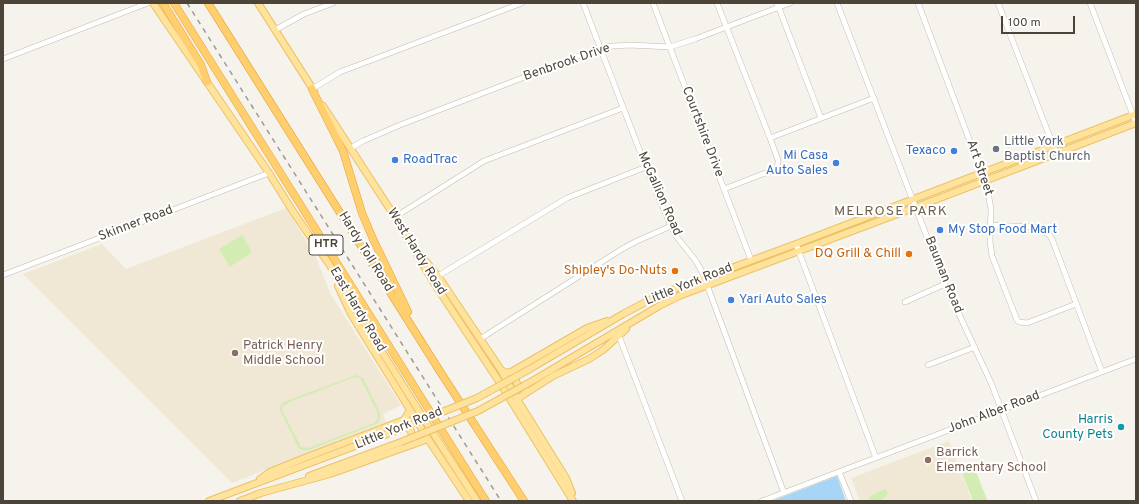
<!DOCTYPE html>
<style>
body{margin:0}
#map{position:relative;width:1139px;height:504px;overflow:hidden;background:#f6f3ec;font-family:Overpass,sans-serif}
canvas{display:block}
.frame{position:absolute;inset:0;border:4px solid #4c4438;pointer-events:none}
.scale{position:absolute;left:1001px;top:16px;width:74px;height:18px;box-sizing:border-box;border:2px solid #4c4438;border-top:0;padding-left:5px;font-size:12px;line-height:14px;white-space:nowrap;color:#4c4438;-webkit-text-stroke:3px #fff;paint-order:stroke}
</style>
<div id="map">
<canvas width="1139" height="504"></canvas>
<div class="frame"></div>
<div class="scale">100 m</div>
</div>
<script>
const ctx = document.querySelector('canvas').getContext('2d');
ctx.lineJoin = 'round';
function paint(path, color) { ctx.fillStyle = color; ctx.fill(path, 'evenodd'); }
const shape = rows => new Path2D(rows.map(r => 'M' + r).join(''));
function strokePath(path, color, width, dash) { ctx.strokeStyle = color; ctx.lineWidth = width; ctx.lineCap = dash ? 'butt' : 'round'; ctx.setLineDash(dash || []); ctx.stroke(path); }
function label(font, color, halo, rows, align = 'center') {
  ctx.font = font + ' Overpass,sans-serif'; ctx.lineWidth = 4; ctx.setLineDash([]); ctx.textBaseline = 'middle'; ctx.strokeStyle = halo; ctx.fillStyle = color; for (const [text, x, y, turn = 0] of rows) {
    ctx.save(); ctx.translate(x, y); ctx.rotate((+turn || 0) * Math.PI / 180); ctx.textAlign = isNaN(turn) ? turn : align; if (halo) ctx.strokeText(text, 0, 0); ctx.fillText(text, 0, 0); ctx.restore();
  }
}
const education = shape([
 [286,208,315,255,331,295,401,405,383,414,386,422,232,483,23,274,102,244,126,269],
 [949,441,972,501,860,501,851,478]
]);
const green = shape([
 [242,235,252,252,230,267,219,249],
 [356,375,363,378,380,413,380,419,378,423,309,450,304,450,300,449,298,447,280,410,281,405,284,402],
 [355,377,361,379,378,414,377,420,374,423,309,448,301,447,282,410,283,406,292,401],
 [973,464,986,497,988,501,973,501,960,468],
 [884,489,886,489,888,493,881,501,868,501,869,497]
]);
const water = shape([
 [837,476,846,501,772,501]
]);
const minor = shape([
 [583,3,646,167,671,226,676,236,696,261,703,274,784,493],
 [653,3,751,260],
 [717,3,770,138,778,160,778,164,776,168,773,170,724,189],
 [777,3,821,118],
 [837,3,945,284,992,385,1036,501],
 [918,3,987,187,991,209,990,241,992,256,1017,320,1019,322,1027,323,1076,304],
 [998,3,1056,153],
 [1090,3,1136,123],
 [275,30,304,14,333,3],
 [3,59,148,3],
 [312,89,340,72,522,3],
 [770,138,874,98],
 [351,148,363,141,400,125,600,48,614,46,630,45,670,47,695,39,790,3],
 [395,217,484,161,623,108],
 [990,225,1034,227,1040,229,1049,235,1052,239,1102,372],
 [796,244,876,458],
 [3,275,269,173],
 [438,276,567,198,646,167],
 [905,302,945,284],
 [619,336,682,501],
 [480,339,622,249,637,241,671,226],
 [928,365,975,347],
 [839,472,851,501],
 [762,501,1136,359]
]);
const major = shape([
 [153,3,269,173,292,210,329,264,361,318,424,419,477,501],
 [258,3,314,91],
 [323,106,395,217,432,280,500,383,573,501],
 [419,253,438,276,501,370,517,399,566,478,572,493],
 [338,286,351,314,428,439,469,501],
 [501,370,507,373,511,372,587,328,607,321],
 [528,370,623,314,661,294,796,244,1136,114],
 [514,374,517,384,524,389,525,389],
 [534,380,659,306,679,296,911,209,1136,123],
 [517,399,553,376,589,359,603,350,626,329],
 [405,424,411,431,413,442],
 [309,476,401,442],
 [260,479,270,472,302,459,404,420,410,410],
 [257,494,330,474,428,439],
 [209,501,395,431],
 [240,501,261,493]
]);
const highway = shape([
 [163,3,201,65,207,82],
 [174,3,486,501],
 [208,3,441,373,524,501],
 [312,89,343,151,362,213,373,239,408,312]
]);
const rail = shape([
 [187,3,501,501]
]);
const majorBridge = shape([
 [395,431,477,398,528,370],
 [401,442,478,411,534,380]
]);
const markers = [
 [996,149,4,"#6b7280"],
 [954,151,4,"#3f7fe0"],
 [395,160,4,"#3f7fe0"],
 [836,163,4,"#3f7fe0"],
 [940,230,4,"#3f7fe0"],
 [909,254,4,"#e8710a"],
 [675,271,4,"#e8710a"],
 [731,300,4,"#3f7fe0"],
 [235,353,4,"#8d6e63"],
 [1121,427,4,"#0f9aa8"],
 [928,460,4,"#8d6e63"]
];
const shields = [
 [326,245,34]
];
const shieldNames = [
 ["HTR",326,245]
];
const streetNames = [
 ["Benbrook Drive",567,63,-19],
 ["Courtshire Drive",702,132,69],
 ["Art Street",979,168,71],
 ["McGallion Road",659,194,66],
 ["Skinner Road",136,224,-21],
 ["Hardy Toll Road",365,252,58],
 ["West Hardy Road",416,252,58],
 ["Bauman Road",943,275,68],
 ["Little York Road",689,285,-22],
 ["East Hardy Road",357,310,59],
 ["John Alber Road",994,413,-21],
 ["Little York Road",399,429,-22]
];
const worshipNames = [
 ["Little York",1004,142],
 ["Baptist Church",1004,157]
];
const shopNames = [
 ["Texaco",946,151,"right"],
 ["Mi Casa",828,156,"right"],
 ["Auto Sales",828,171,"right"],
 ["RoadTrac",403,160],
 ["My Stop Food Mart",948,230],
 ["Yari Auto Sales",739,300]
];
const foodNames = [
 ["DQ Grill & Chill",901,254],
 ["Shipley's Do-Nuts",667,271]
];
const educationNames = [
 ["Patrick Henry",243,346],
 ["Middle School",243,361],
 ["Barrick",936,453],
 ["Elementary School",936,468]
];
const cultureNames = [
 ["Harris",1113,420],
 ["County Pets",1113,435]
];
const neighbourhoodNames = [
 ["MELROSE PARK",891,212]
];
paint(education, '#f0e8d5');
paint(green, '#d2ecb3');
paint(water, '#a6d5f5');
strokePath(minor, '#c3bbad', 6);
strokePath(major, '#ebc265', 8);
strokePath(highway, '#e6a536', 8);
strokePath(minor, '#fff', 5);
strokePath(major, '#ffe39c', 6);
strokePath(highway, '#ffce6e', 7);
strokePath(rail, '#9a9a9a', 1.5, [5, 5]);
strokePath(majorBridge, '#ebc265', 8, []);
strokePath(majorBridge, '#ffe39c', 6);
for (const [x, y, r, color] of markers) { const dot = new Path2D(); dot.arc(x, y, r, 0, 2 * Math.PI); ctx.fillStyle = color; ctx.fill(dot); strokePath(dot, '#fff', 1.5); }
for (const [x, y, w] of shields) { const box = new Path2D(); box.roundRect(x - w / 2, y - 10, w, 20, 3); ctx.fillStyle = '#fff'; ctx.fill(box); strokePath(box, '#4c4438', 1); }
label('bold 12px', '#4c4438', null, shieldNames);
label('13px', '#4c4438', '#fff', streetNames);
label('13px', '#5b616d', '#fff', worshipNames, 'left');
label('13px', '#366cbe', '#fff', shopNames, 'left');
label('13px', '#c56008', '#fff', foodNames, 'right');
label('13px', '#785e54', '#fff', educationNames, 'left');
label('13px', '#0d838f', '#fff', cultureNames, 'right');
ctx.letterSpacing = '1px';
label('14px', '#6f624f', '#fff', neighbourhoodNames);
ctx.letterSpacing = '0px';
</script>
